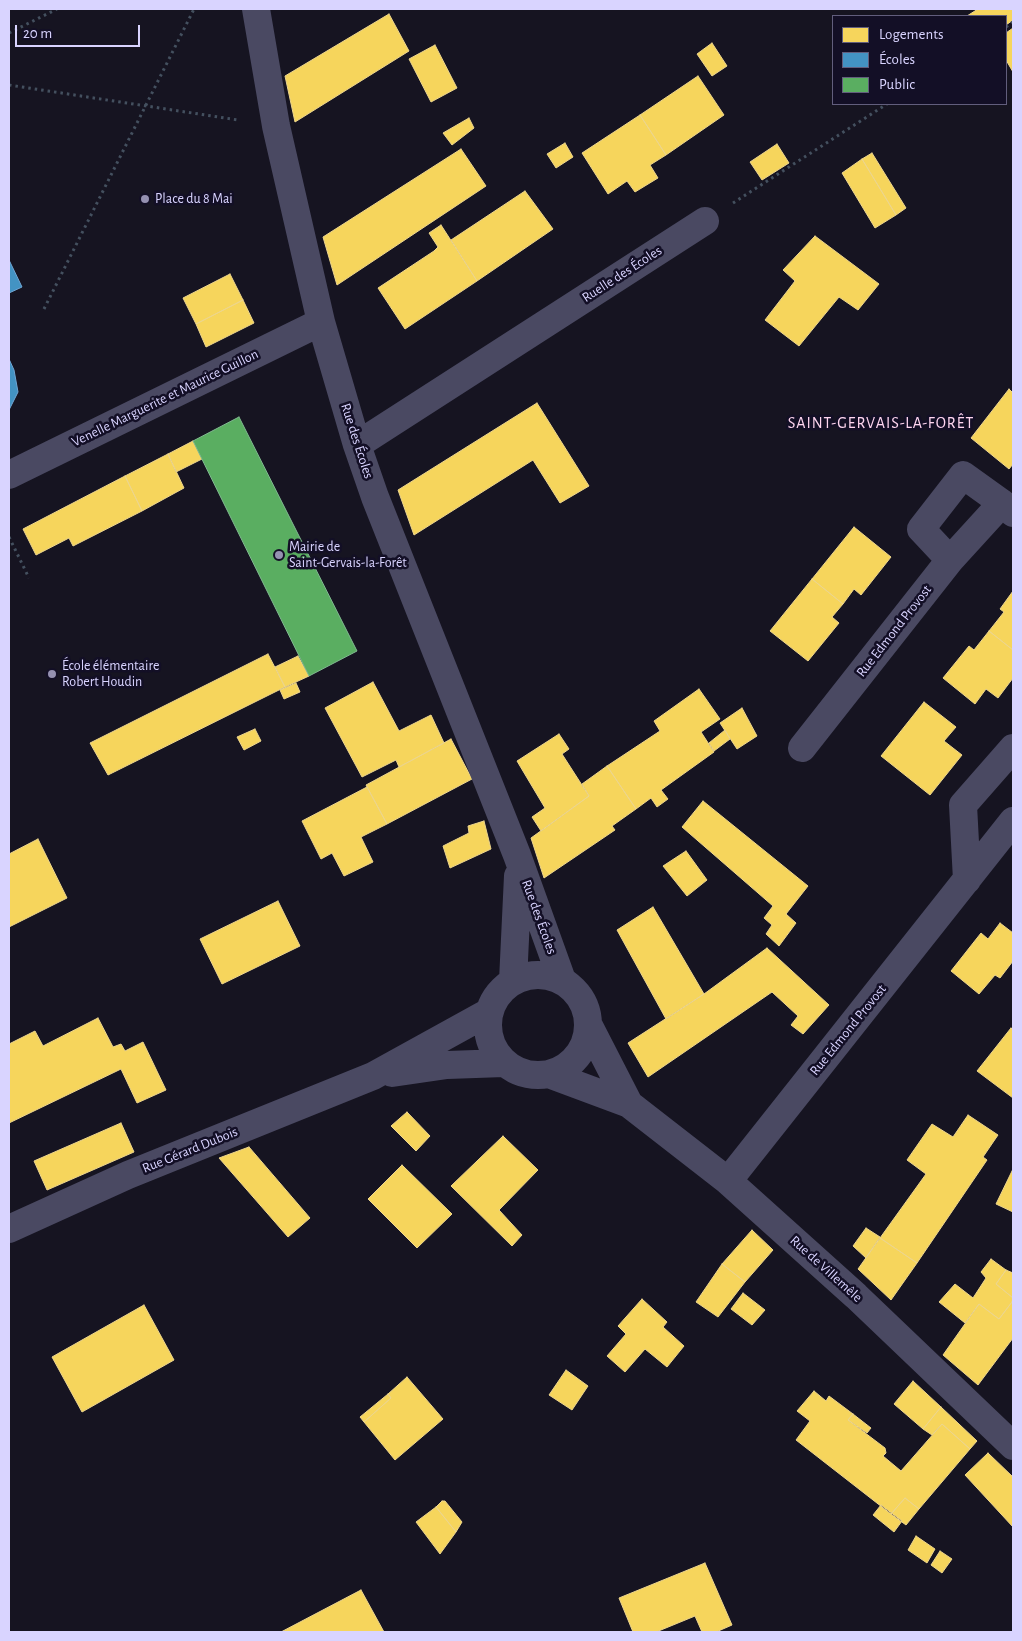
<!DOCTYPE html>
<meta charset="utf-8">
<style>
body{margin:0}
#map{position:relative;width:1022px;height:1641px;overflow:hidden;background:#161421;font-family:"Alegreya Sans",sans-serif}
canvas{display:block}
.frame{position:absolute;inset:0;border:10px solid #d9d4ff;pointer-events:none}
.legend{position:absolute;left:832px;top:15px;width:175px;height:90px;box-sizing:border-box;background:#130f26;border:1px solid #625e7d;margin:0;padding:6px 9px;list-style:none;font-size:15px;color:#d9d4ff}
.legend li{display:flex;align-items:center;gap:10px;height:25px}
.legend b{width:25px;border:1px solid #625e7d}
.scale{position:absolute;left:15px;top:25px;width:125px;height:22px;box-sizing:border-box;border:2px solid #d9d4ff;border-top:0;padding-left:6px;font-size:15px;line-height:18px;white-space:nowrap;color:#d9d4ff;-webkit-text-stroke:4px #130f26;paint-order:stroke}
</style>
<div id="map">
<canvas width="1022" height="1641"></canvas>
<div class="frame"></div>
<ul class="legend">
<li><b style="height:14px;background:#f6d55c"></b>Logements</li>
<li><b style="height:14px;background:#4393c3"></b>Écoles</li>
<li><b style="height:14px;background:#5aae61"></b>Public</li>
</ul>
<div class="scale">20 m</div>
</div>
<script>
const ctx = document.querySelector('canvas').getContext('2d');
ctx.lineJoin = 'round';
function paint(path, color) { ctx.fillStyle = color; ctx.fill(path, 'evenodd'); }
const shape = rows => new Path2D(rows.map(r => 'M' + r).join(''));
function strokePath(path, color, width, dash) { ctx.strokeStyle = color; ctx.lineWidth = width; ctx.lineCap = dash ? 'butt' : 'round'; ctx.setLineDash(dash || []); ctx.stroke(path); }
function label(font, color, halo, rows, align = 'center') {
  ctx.font = font + ' "Alegreya Sans",sans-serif'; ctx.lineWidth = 5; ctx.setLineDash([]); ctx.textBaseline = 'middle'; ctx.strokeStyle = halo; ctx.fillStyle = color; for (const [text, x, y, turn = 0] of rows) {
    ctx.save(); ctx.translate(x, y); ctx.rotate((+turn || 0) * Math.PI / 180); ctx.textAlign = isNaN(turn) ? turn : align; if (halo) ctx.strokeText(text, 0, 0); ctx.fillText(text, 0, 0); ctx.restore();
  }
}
const homes = shape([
 [978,9,1013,9,1013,20,1006,25,1006,16,967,16,978,9],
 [389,14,409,51,295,122,285,76,389,14],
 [1013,28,1013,72,1006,60,1006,33,1013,28],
 [712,43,727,66,712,76,697,54,712,43],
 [435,45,457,88,431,102,409,59,435,45],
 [698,76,724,115,666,155,640,115,698,76],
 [640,115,666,155,650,165,658,178,635,192,627,181,608,194,582,153,640,115],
 [469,118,474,128,452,145,443,133,469,118],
 [565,143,573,157,556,168,547,154,565,143],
 [777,144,789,163,762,180,750,162,777,144],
 [461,149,486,186,337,285,323,237,461,149],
 [872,153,906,208,896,215,862,159,872,153],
 [862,159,896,215,875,228,842,173,862,159],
 [525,191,553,229,477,281,451,240,525,191],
 [441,225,477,281,405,329,378,288,434,251,438,247,429,233,441,225],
 [815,236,879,284,858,310,839,297,799,346,765,320,795,281,783,270,815,236],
 [230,274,243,300,196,324,183,298,230,274],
 [243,300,254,323,206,347,196,324,243,300],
 [1009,389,1013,393,1013,464,1009,469,971,438,1009,389],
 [537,403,589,486,560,503,533,460,414,535,398,490,537,403],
 [193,441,202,459,176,472,168,454,193,441],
 [168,454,184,488,142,511,125,476,168,454],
 [125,476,142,511,73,546,69,538,36,555,23,529,125,476],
 [854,527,891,557,861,595,854,589,843,604,812,579,854,527],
 [812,579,843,604,832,617,839,623,808,661,770,631,812,579],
 [1013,591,1013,650,989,631,1004,612,1000,609,1013,591],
 [989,631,1013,650,1013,678,998,698,986,689,975,704,943,678,969,646,974,650,989,631],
 [268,654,285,687,108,775,90,743,268,654],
 [298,656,309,676,285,687,275,667,298,656],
 [373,682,399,731,431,715,444,743,399,767,396,760,362,777,325,708,373,682],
 [296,683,300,692,284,699,280,690,296,683],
 [699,689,720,719,701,732,714,752,661,790,668,799,657,807,651,798,636,809,607,766,660,731,654,721,699,689],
 [924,702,956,727,944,741,962,755,930,795,881,756,924,702],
 [742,708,757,736,737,749,720,723,742,708],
 [255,729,261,741,244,750,237,737,255,729],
 [725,730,730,739,714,751,709,743,725,730],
 [559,734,569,749,562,754,589,796,541,831,532,817,545,808,517,761,559,734],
 [451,739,472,779,387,824,366,785,451,739],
 [607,766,636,809,612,826,615,830,544,878,531,838,589,796,582,784,607,766],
 [367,787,387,824,361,837,373,862,344,876,332,853,321,859,302,821,367,787],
 [703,801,808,886,786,914,796,923,779,946,766,934,772,925,764,918,773,906,682,827,703,801],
 [484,821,491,849,450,868,443,846,469,833,468,826,484,821],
 [38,839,67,898,9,927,9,854,38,839],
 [686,851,707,880,687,896,663,866,686,851],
 [278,901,300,946,222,984,200,939,278,901],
 [653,907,704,994,666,1019,617,930,653,907],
 [1000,923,1013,933,1013,961,1000,978,995,975,979,994,951,971,981,933,988,939,1000,923],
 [767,948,829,1005,803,1034,791,1025,798,1016,772,992,648,1077,628,1043,704,994,767,948],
 [98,1018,113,1047,121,1044,125,1051,143,1042,166,1090,137,1103,121,1069,9,1123,9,1044,35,1031,43,1046,98,1018],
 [1011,1028,1013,1030,1013,1098,977,1071,1011,1028],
 [407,1112,430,1136,416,1151,391,1126,407,1112],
 [968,1115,998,1135,983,1157,987,1160,917,1263,880,1238,926,1174,907,1160,932,1124,953,1137,968,1115],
 [121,1123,134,1152,47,1190,34,1161,121,1123],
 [503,1136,538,1170,499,1210,522,1235,512,1246,451,1186,503,1136],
 [249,1147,310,1218,288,1237,219,1158,249,1147],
 [402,1165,452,1214,417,1248,368,1199,402,1165],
 [1013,1169,1013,1212,996,1204,1013,1169],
 [866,1228,880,1237,866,1258,853,1246,866,1228],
 [752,1230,773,1250,745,1282,722,1264,752,1230],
 [880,1238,917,1263,891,1300,858,1269,880,1238],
 [991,1259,1006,1270,996,1284,1013,1298,1012,1302,999,1319,979,1304,965,1323,939,1302,955,1284,973,1298,986,1278,981,1272,991,1259],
 [722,1264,745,1282,718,1317,696,1302,722,1264],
 [1006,1270,1013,1273,1013,1338,978,1385,943,1355,979,1304,999,1319,1012,1302,1013,1298,996,1284,1006,1270],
 [743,1293,765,1310,752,1325,731,1309,743,1293],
 [642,1299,667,1322,663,1327,684,1346,667,1367,645,1349,625,1372,607,1356,626,1334,618,1326,642,1299],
 [144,1305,174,1360,82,1412,52,1357,144,1305],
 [566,1370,588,1386,572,1410,549,1395,566,1370],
 [407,1377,443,1419,395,1460,364,1422,391,1398,388,1394,407,1377],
 [913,1381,941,1407,923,1429,894,1404,913,1381],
 [814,1391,826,1401,829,1396,853,1414,848,1420,885,1448,886,1453,883,1456,901,1471,942,1424,970,1449,919,1509,905,1498,891,1514,796,1440,810,1421,797,1411,814,1391],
 [388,1394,391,1398,364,1422,360,1417,388,1394],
 [941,1407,977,1441,970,1449,942,1424,932,1435,923,1429,941,1407],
 [853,1414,871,1428,867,1433,848,1420,853,1414],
 [988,1453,1013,1477,1013,1527,965,1475,988,1453],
 [905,1498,919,1509,906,1525,891,1514,905,1498],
 [442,1501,445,1501,462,1522,456,1532,436,1507,442,1501],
 [881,1505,902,1521,894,1532,873,1515,881,1505],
 [436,1507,456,1532,440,1554,416,1522,436,1507],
 [916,1536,935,1549,927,1563,908,1550,916,1536],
 [940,1551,952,1559,942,1573,931,1565,940,1551],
 [705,1563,732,1625,716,1632,702,1632,695,1616,656,1632,633,1632,619,1598,705,1563],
 [361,1590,384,1632,281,1632,361,1590]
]);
const schools = shape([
 [9,260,22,287,9,293,9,260],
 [9,359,14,370,18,392,9,410,9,359]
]);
const public = shape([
 [239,417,357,651,309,676,193,441,239,417]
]);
const path = shape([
 [1006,27,1013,22],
 [9,33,57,9],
 [9,85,238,120],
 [733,203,887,104],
 [44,309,194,9],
 [9,537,29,578]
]);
const minor = shape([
 [256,9,276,126,321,322,357,445,375,497,517,855,562,980],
 [357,445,705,221],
 [9,475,321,322],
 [1002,503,950,560,921,529,963,475,1002,503,1013,513],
 [802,748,950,560],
 [967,880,963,805,1013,748],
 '488 1025a50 50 0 1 1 100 0a50 50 0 1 1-100 0Z',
 [513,981,518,876],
 [589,1026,629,1104],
 [392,1073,447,1065,504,1063],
 [551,1075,629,1104,728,1181,856,1296,1013,1446],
 [728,1181,1013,821],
 [9,1229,128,1175,373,1076,489,1012]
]);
const markers = [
 [145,199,5,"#9591b1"],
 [279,555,5,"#9591b1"],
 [52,674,5,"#9591b1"]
];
const poiNames = [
 ["Place du 8 Mai",155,199],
 ["Mairie de",289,547],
 ["Saint-Gervais-la-Forêt",289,563],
 ["École élémentaire",62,666],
 ["Robert Houdin",62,682]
];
const streetNames = [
 ["Ruelle des Écoles",622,274,-33],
 ["Venelle Marguerite et Maurice Guillon",165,398,-26],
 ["Rue des Écoles",357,441,72],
 ["Rue Edmond Provost",894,631,-52],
 ["Rue des Écoles",539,917,70],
 ["Rue Edmond Provost",848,1030,-51],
 ["Rue Gérard Dubois",190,1150,-22],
 ["Rue de Villemêle",826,1269,42]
];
const quarterNames = [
 ["SAINT-GERVAIS-LA-FORÊT",881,423]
];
paint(homes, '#f6d55c');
strokePath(homes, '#edd58d', 1);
paint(schools, '#4393c3');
strokePath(schools, '#70a6d5', 1);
paint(public, '#5aae61');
strokePath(public, '#80b990', 1);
strokePath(path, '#44505f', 3, [2.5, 4]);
strokePath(minor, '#4a4962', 28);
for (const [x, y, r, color] of markers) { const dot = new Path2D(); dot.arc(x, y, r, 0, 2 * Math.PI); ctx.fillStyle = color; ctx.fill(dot); strokePath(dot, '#130f26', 2); }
label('14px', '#d9d4ff', '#130f26', poiNames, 'left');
label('14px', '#d9d4ff', '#130f26', streetNames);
ctx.letterSpacing = '1px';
label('16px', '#ffd6f0', '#130f26', quarterNames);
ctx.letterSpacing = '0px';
</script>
